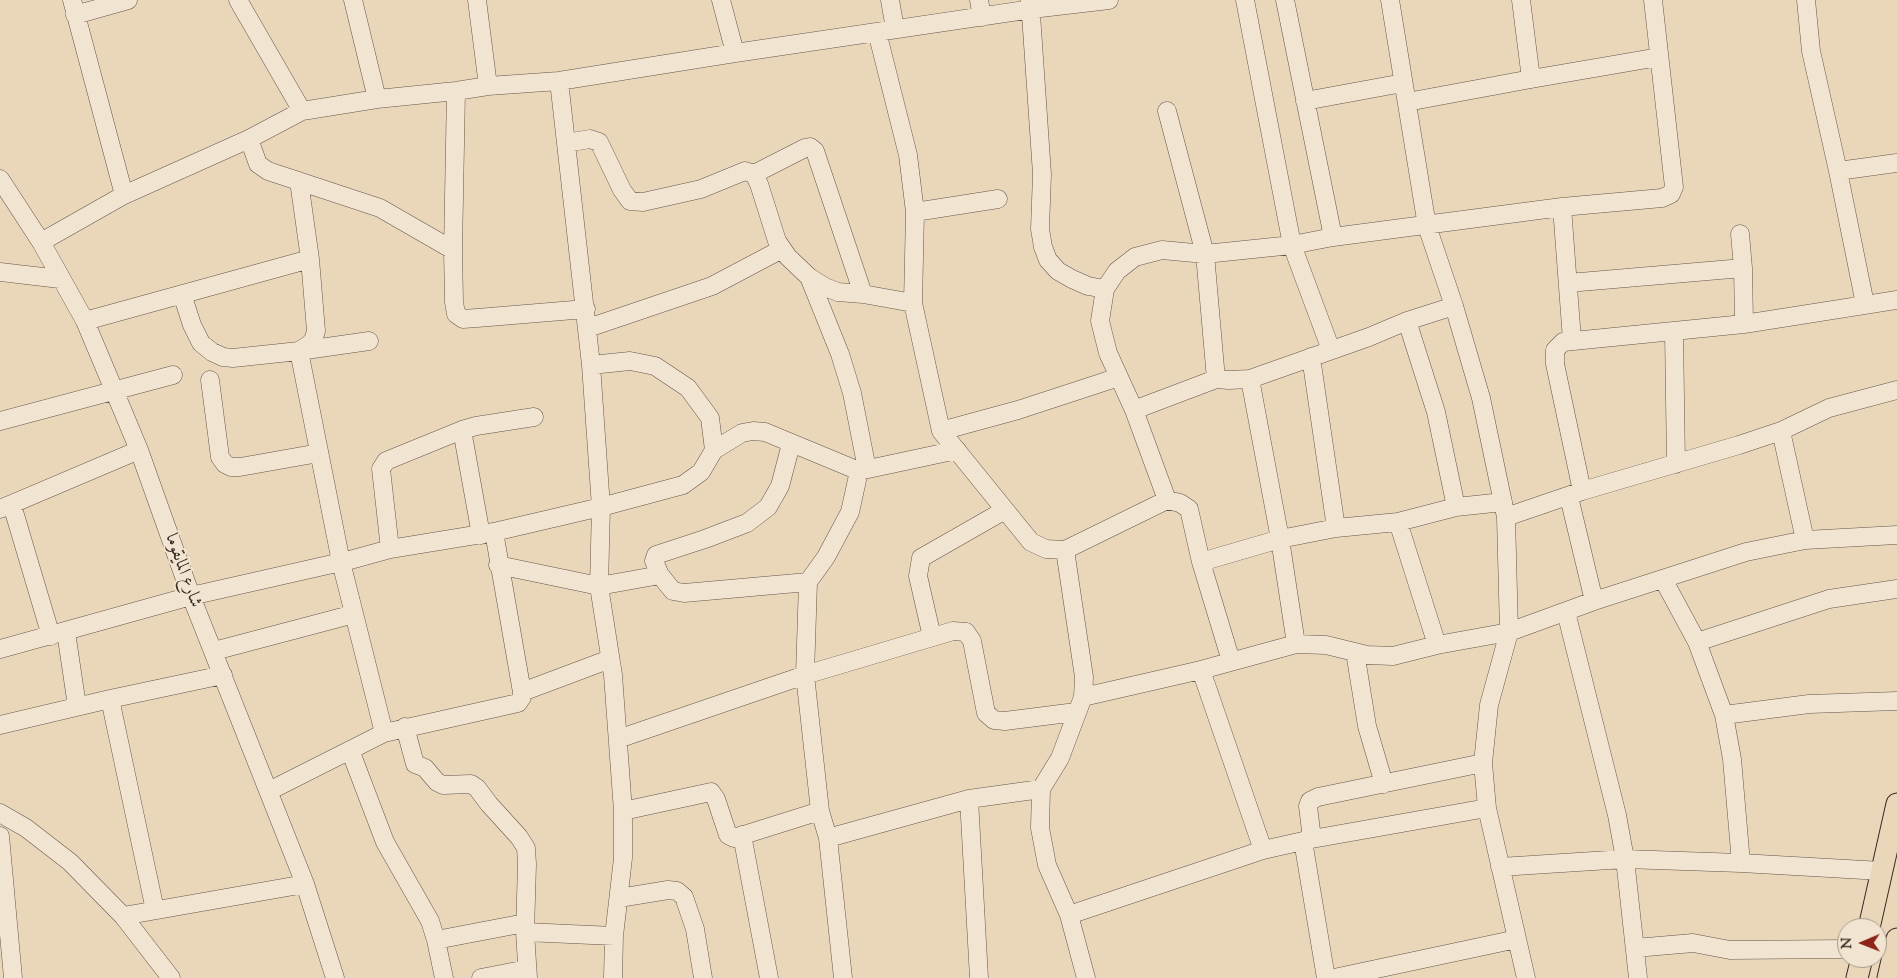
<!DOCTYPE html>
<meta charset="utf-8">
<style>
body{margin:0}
#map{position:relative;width:1897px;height:978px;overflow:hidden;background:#ead7ba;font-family:"Sorts Mill Goudy",serif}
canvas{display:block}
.north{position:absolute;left:1837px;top:918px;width:50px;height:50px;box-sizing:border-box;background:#f1e5d2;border:1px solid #a79a8c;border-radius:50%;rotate:269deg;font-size:14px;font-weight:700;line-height:20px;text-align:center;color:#392a23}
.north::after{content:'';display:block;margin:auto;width:18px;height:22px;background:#8f2418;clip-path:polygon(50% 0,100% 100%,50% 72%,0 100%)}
</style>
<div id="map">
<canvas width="1897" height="978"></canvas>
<div class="north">N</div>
</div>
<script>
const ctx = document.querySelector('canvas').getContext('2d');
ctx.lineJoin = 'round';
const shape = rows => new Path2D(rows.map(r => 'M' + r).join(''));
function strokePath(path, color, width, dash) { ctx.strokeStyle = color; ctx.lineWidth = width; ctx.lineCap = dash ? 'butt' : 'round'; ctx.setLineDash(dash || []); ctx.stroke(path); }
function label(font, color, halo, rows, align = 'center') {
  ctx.font = font + ' "Sorts Mill Goudy",Amiri,serif'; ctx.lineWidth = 4; ctx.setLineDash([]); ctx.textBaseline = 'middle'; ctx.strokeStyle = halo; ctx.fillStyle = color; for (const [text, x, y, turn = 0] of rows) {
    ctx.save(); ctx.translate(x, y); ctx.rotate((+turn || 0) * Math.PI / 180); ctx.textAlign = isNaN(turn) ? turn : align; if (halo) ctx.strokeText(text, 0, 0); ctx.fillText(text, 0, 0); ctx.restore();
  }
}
const minor = shape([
 [72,0,124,195],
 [238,0,302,111],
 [353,0,377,99],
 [477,0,488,86],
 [721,0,735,53],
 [890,0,895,29],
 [979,0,982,17],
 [1030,0,1042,174,1040,229,1043,247,1048,260,1058,271,1072,279,1088,286,1105,289],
 [1245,0,1292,245,1331,350],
 [1285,0,1333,237],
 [1390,0,1427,226,1454,306,1481,398,1506,517,1509,632,1489,705,1483,763,1487,808,1526,978],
 [1521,0,1531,79],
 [1806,0,1811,51,1838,171,1865,304],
 [75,15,128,0],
 [877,32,908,155,915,212,913,303,941,431,1031,542,1046,549,1065,550,1167,500,1180,503,1189,509,1201,562,1280,539,1336,528,1398,522,1456,507,1503,502],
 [559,81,591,365,601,507,599,586,613,675,623,811,623,858,614,936,613,978],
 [456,91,453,250,454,302,456,314,463,319,477,318,586,309],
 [1305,101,1403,83],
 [1407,102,1531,79,1659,57],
 [1167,111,1205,254,1216,379],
 [249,139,258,164,268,171,380,208,453,250],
 [566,143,590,139,599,142,622,190,630,201,643,202,701,189,745,171,754,174,759,184,777,241,788,257,809,277,825,287,838,292,863,294,913,303],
 [1838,171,1897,163],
 [754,174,805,148,810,147,815,151,863,294],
 [0,179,41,242,85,321,114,390,139,450,191,596,305,884,335,978],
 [1562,207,1572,340],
 [915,212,998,199],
 [1740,234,1743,268,1744,324],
 [41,242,124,195,249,139,302,111,377,99,456,91,488,86,559,81,735,53,1032,9,1109,0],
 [0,272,60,279],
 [809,277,840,354,852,393,867,469],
 [1568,283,1743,268],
 [182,294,192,325,201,343,212,352,223,357,233,358,299,351,307,346,313,341,316,331,310,259,299,181],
 [85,321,310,259],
 [1407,321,1436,412,1456,507],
 [588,328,712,286,782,249],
 [1674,332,1676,464],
 [369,341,299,351,341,562,384,733],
 [1311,357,1336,528],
 [591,365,630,361,655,366,688,388,710,418,714,450],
 [1250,379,1280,539,1296,644],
 [210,380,220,457,225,464,231,467,240,467,319,453],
 [1134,410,1216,379,1229,380,1250,379,1369,337,1407,321,1454,306],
 [0,421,173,375],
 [462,430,481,535],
 [941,431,1018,410,1119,377],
 [1781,431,1805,540],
 [1582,491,1555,364,1555,350,1563,342,1744,324,1897,300],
 [1569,497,1594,601],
 [1167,500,1134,410,1108,353,1100,321,1105,289,1117,271,1135,257,1162,250,1205,254,1292,245,1333,237,1562,207,1662,198,1671,194,1674,187,1653,0],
 [12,505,51,636],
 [0,509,139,450],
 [1506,517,1582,491,1739,445,1781,431,1829,408,1897,390],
 [1398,522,1437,645],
 [390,549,381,469,386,461,462,430,476,426,534,417],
 [1065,550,1084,677,1083,697,1060,758,1041,789,1040,828,1047,865,1069,915,1086,978],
 [1201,562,1231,661],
 [498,565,599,586,660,575,673,591,684,593,808,582],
 [660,575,654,561,656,555,705,539,747,523,768,507,780,486,791,444],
 [1663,579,1697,642,1724,715,1732,759,1741,863],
 [1566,612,1617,815,1625,859,1638,978],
 [66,632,77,706],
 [932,637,918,576,921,558,1005,510],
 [1697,642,1829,599,1897,589],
 [0,649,191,596,350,560,390,549,494,532,601,507,683,485,701,472,714,450,742,433,753,431,765,432,859,471,957,450],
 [214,651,354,614],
 [1355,652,1367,726,1384,784],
 [1201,670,1263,850],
 [522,692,610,659],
 [1083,697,1201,670,1296,644,1326,645,1367,655,1393,656,1437,645,1509,632,1594,601,1746,552,1805,540,1897,535],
 [1724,715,1809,704,1897,701],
 [0,725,110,699],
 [405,727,415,764,425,768,437,782,443,785,471,784,477,788,489,804,519,837,526,848,527,864,525,932,528,978],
 [618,739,805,675,953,631,966,632,972,641,986,713,994,720,1005,721,1076,712],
 [350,750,385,842,430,921,436,940,444,978],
 [269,791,384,733,518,703,522,697,522,692,494,532],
 [969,799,979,978],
 [623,811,711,792,716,799,728,835,734,838,820,811],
 [0,813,26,828,70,862,123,916,171,978],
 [742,835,769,978],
 [0,836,13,978],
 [828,838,969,799,1041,789],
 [1312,839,1308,806,1310,801,1318,797,1483,763],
 [1303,841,1326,978],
 [1500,867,1625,859,1741,863,1882,871],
 [619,898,668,890,677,891,684,897,695,929,703,978],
 [155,910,110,699,223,675],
 [1069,915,1263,850,1312,839,1487,808],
 [123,916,305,884],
 [525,932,614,936],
 [436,940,525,923],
 [1635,948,1693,943,1730,950,1847,949],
 [481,978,527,969],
 [843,978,828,838,820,811,805,675,808,582,826,557,850,512,859,471],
 [1334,978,1517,939]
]);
const major = shape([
 [1869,928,1897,804],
 [1857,978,1862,958],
 [1888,978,1897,939]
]);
const streetNames = [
 ["شارع المايقوما",182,571,70]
];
strokePath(minor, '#655549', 19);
strokePath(major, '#392a23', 23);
strokePath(minor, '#f1e5d2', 18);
strokePath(major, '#ead7ba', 21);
label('18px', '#392a23', '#f1e5d2', streetNames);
</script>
